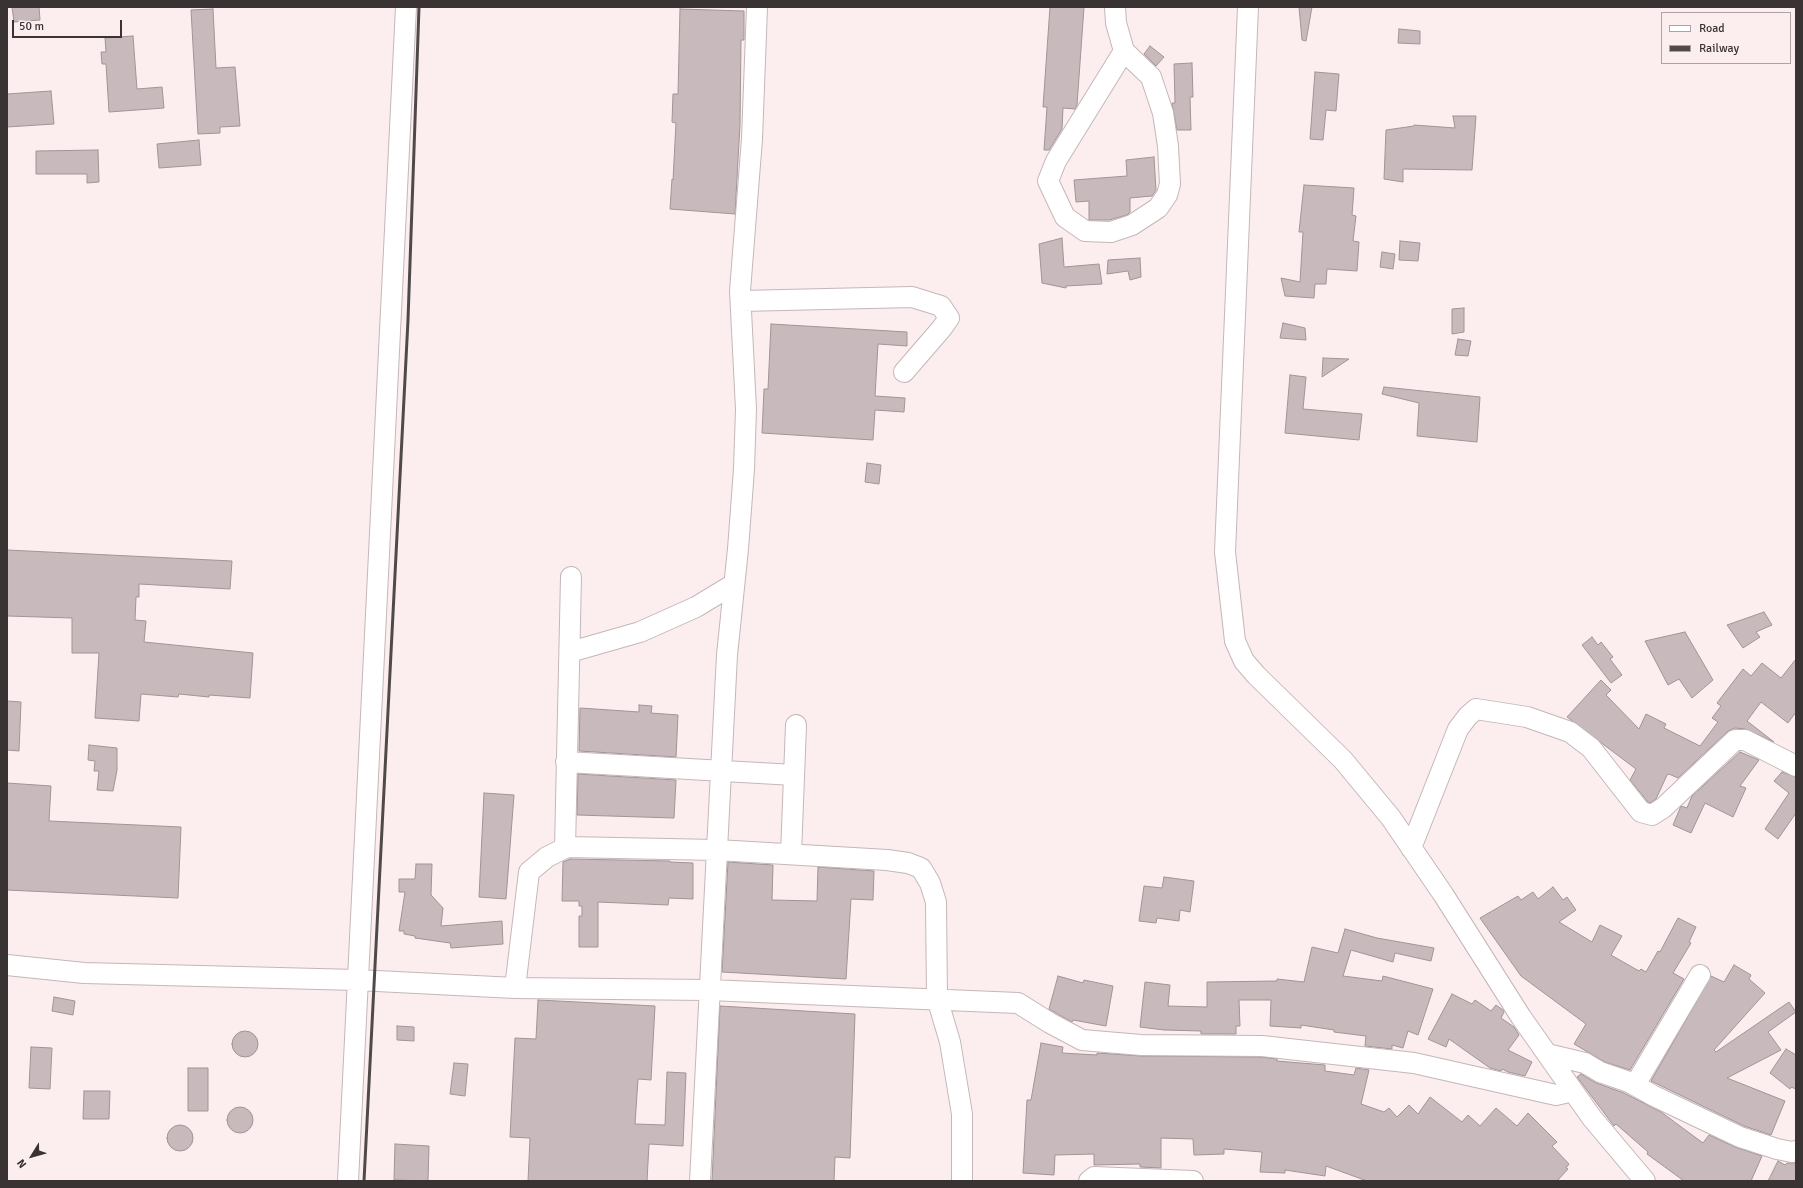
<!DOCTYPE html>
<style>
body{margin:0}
#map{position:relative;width:1803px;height:1188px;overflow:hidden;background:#fceeef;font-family:Signika,sans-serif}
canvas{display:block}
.frame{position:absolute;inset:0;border:8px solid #393334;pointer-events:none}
.legend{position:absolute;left:1661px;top:12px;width:130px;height:52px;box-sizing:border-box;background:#fceeef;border:1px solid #aea3a4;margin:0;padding:5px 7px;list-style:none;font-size:12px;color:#393334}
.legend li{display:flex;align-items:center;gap:8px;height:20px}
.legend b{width:20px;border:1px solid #aea3a4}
.north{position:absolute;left:12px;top:1136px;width:40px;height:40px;-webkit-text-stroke:3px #fceeef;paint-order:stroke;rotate:233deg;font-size:11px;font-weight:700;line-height:16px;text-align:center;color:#393334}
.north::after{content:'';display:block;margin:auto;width:14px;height:18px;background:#393334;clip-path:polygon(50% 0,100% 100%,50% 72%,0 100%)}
.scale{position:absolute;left:12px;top:20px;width:110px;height:18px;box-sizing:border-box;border:2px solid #393334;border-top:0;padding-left:5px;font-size:12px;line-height:14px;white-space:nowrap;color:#393334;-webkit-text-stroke:3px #fceeef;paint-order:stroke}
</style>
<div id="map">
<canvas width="1803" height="1188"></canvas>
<div class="frame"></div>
<ul class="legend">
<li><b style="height:5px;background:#fff"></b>Road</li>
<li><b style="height:5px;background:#50494a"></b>Railway</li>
</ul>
<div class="north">N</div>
<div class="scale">50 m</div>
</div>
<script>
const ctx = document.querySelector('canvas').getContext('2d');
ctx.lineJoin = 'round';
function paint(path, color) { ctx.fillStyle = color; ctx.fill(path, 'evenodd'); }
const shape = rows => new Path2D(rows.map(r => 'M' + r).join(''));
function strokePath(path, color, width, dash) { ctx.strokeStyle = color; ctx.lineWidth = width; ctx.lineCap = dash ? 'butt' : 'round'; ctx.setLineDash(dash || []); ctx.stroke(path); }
const building = shape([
 [12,7,39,7,40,20,14,22,12,7],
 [1050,7,1084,7,1077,105,1075,109,1063,108,1062,129,1049,150,1044,150,1047,107,1043,107,1050,7],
 [1299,7,1312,7,1306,41,1302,40,1299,7],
 [213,9,216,68,235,67,240,126,220,127,220,133,198,134,191,10,213,9],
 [680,9,744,11,744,40,741,40,740,124,735,214,670,209,672,179,673,180,676,123,672,122,673,94,678,94,680,9],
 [1399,29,1420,31,1420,44,1398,43,1399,29],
 [133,36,137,89,162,87,164,108,109,112,106,64,102,64,101,52,106,52,105,38,133,36],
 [1150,46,1164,57,1156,66,1144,54,1150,46],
 [1192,63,1193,97,1190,97,1191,130,1177,130,1172,104,1172,103,1175,103,1174,64,1192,63],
 [1315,72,1339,74,1336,111,1326,110,1323,140,1310,139,1315,72],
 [51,91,54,124,7,127,7,94,51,91],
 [1453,116,1476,116,1472,170,1403,169,1403,182,1384,179,1386,130,1414,126,1414,125,1455,128,1453,116],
 [199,140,201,165,159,168,157,144,199,140],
 [98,150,99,182,87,183,87,174,36,174,36,151,98,150],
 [1154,157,1156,190,1152,196,1130,198,1130,212,1127,215,1109,220,1089,220,1089,201,1076,202,1074,180,1127,176,1126,160,1154,157],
 [1304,185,1354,188,1352,215,1356,216,1353,241,1359,242,1357,271,1327,269,1326,284,1315,284,1314,298,1285,296,1281,278,1300,282,1303,232,1299,232,1304,185],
 [1062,238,1064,267,1099,264,1102,284,1066,286,1066,288,1042,283,1039,244,1062,238],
 [1400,241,1420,243,1418,261,1399,260,1400,241],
 [1382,252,1395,254,1393,269,1380,267,1382,252],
 [1140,258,1141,277,1130,280,1128,271,1107,274,1108,260,1140,258],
 [1464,308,1464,332,1452,334,1452,309,1464,308],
 [1283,323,1305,328,1306,340,1280,338,1283,323],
 [771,324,907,332,907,346,878,344,875,396,905,398,904,412,875,410,873,440,762,433,764,389,768,389,771,324],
 [1458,339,1471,341,1468,356,1455,355,1458,339],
 [1323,358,1349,359,1322,377,1323,358],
 [1290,375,1306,377,1303,409,1362,414,1359,440,1285,433,1290,375],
 [1384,387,1480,397,1477,442,1417,436,1419,403,1382,394,1384,387],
 [867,463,881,465,879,484,865,482,867,463],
 [7,550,232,561,230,589,139,584,139,597,136,597,135,620,146,621,144,642,253,653,250,698,209,695,209,697,179,694,178,697,141,694,139,721,95,718,99,653,72,653,72,618,7,616,7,550],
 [1764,612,1772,625,1756,632,1760,637,1743,648,1727,625,1764,612],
 [1685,632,1713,680,1692,698,1679,679,1668,685,1645,641,1685,632],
 [1592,637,1598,645,1601,642,1613,657,1610,659,1622,675,1611,683,1582,645,1592,637],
 [1796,659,1796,712,1788,723,1761,702,1747,721,1774,742,1745,729,1735,728,1728,731,1678,778,1669,774,1667,775,1656,799,1650,803,1648,802,1630,780,1636,769,1567,717,1601,680,1611,690,1606,695,1639,729,1646,714,1666,724,1664,728,1700,746,1718,722,1712,718,1721,706,1717,703,1743,669,1751,676,1762,663,1781,678,1796,659],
 [7,701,21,702,19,751,7,750,7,701],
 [639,705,652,706,651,713,678,715,676,757,579,751,580,708,639,712,639,705],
 [89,745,117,748,117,770,113,791,97,790,99,771,94,771,95,761,88,760,89,745],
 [1740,752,1759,760,1740,786,1746,788,1733,817,1705,803,1691,833,1673,825,1681,806,1687,808,1692,796,1740,752],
 [1782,772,1796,777,1796,813,1778,839,1765,829,1789,793,1774,781,1782,772],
 [578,774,676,780,674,818,577,815,578,774],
 [7,783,51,786,49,821,181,827,178,898,7,890,7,783],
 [484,793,514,795,506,899,479,897,484,793],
 [570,859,670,861,670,862,693,863,693,899,669,898,668,905,598,902,598,947,579,947,579,916,582,916,582,906,579,906,579,901,562,901,563,862,570,859],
 [728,862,773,865,772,900,817,901,818,867,874,871,873,900,851,899,846,979,722,972,728,862],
 [416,864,432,864,431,895,443,908,441,926,502,921,503,944,451,948,450,943,415,938,415,936,404,934,404,931,399,931,405,892,399,892,399,879,415,879,416,864],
 [1164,877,1194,881,1190,912,1180,910,1179,921,1157,918,1156,923,1139,921,1144,886,1162,888,1164,877],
 [1553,887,1563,900,1567,897,1576,910,1559,922,1592,942,1600,925,1622,936,1611,955,1639,971,1641,969,1646,972,1658,951,1660,952,1678,918,1696,927,1689,942,1691,943,1673,973,1684,979,1630,1070,1605,1062,1574,1044,1586,1024,1521,976,1480,918,1518,896,1521,900,1533,892,1538,899,1553,887],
 [1345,929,1377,938,1434,948,1431,961,1395,953,1393,962,1351,950,1343,976,1382,981,1383,976,1433,989,1418,1035,1408,1031,1403,1048,1392,1045,1392,1049,1365,1046,1366,1036,1334,1032,1334,1030,1301,1025,1301,1028,1270,1026,1271,1000,1239,1000,1240,1026,1236,1026,1236,1034,1201,1034,1201,1031,1164,1030,1140,1027,1145,982,1170,985,1168,1006,1207,1007,1207,982,1277,981,1277,979,1304,982,1312,947,1338,953,1345,929],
 [1734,965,1751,975,1749,979,1765,993,1714,1050,1716,1052,1789,1002,1796,1012,1768,1032,1781,1050,1727,1078,1785,1101,1771,1135,1744,1126,1651,1081,1711,976,1724,982,1734,965],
 [1058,976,1083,983,1084,980,1113,986,1106,1026,1073,1020,1072,1022,1049,1009,1058,976],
 [1452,994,1472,1004,1475,1000,1491,1011,1496,1005,1503,1010,1504,1012,1501,1018,1514,1027,1519,1035,1508,1050,1532,1062,1525,1076,1508,1072,1502,1069,1501,1071,1490,1068,1449,1039,1446,1047,1428,1039,1452,994],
 [54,997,75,1001,73,1015,52,1011,54,997],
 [538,1000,655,1006,651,1080,638,1079,635,1124,665,1125,667,1072,686,1073,683,1146,649,1144,647,1181,528,1181,530,1138,510,1137,515,1038,536,1039,538,1000],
 [720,1006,855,1014,850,1158,835,1157,834,1181,712,1181,720,1006],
 [397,1026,414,1027,414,1041,397,1040,397,1026],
 '232 1044a13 13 0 1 1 26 0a13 13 0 1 1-26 0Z',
 [1041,1043,1063,1047,1062,1053,1097,1055,1097,1053,1141,1056,1261,1057,1277,1059,1277,1061,1325,1065,1325,1071,1354,1075,1356,1068,1369,1070,1361,1104,1384,1112,1389,1108,1397,1117,1409,1105,1418,1114,1430,1097,1462,1122,1468,1115,1480,1126,1496,1108,1517,1126,1528,1113,1557,1142,1552,1146,1569,1164,1566,1168,1568,1169,1557,1181,1367,1181,1326,1166,1325,1176,1285,1170,1285,1173,1260,1172,1262,1152,1224,1149,1224,1154,1194,1155,1193,1139,1161,1138,1161,1168,1140,1167,1140,1164,1094,1165,1094,1154,1055,1155,1054,1175,1023,1173,1027,1100,1031,1100,1041,1043],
 [31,1047,52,1048,50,1089,29,1088,31,1047],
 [1786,1049,1796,1055,1796,1089,1791,1087,1790,1089,1770,1073,1786,1049],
 [454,1063,468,1064,465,1096,450,1094,454,1063],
 [188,1068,208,1068,208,1111,188,1111,188,1068],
 [1581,1074,1596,1083,1624,1093,1661,1112,1703,1143,1709,1135,1735,1147,1762,1156,1751,1181,1684,1181,1647,1154,1648,1152,1616,1124,1614,1126,1577,1077,1581,1074],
 [84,1091,110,1091,109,1119,83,1119,84,1091],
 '227 1120a13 13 0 1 1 26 0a13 13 0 1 1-26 0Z',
 '167 1138a13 13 0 1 1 26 0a13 13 0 1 1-26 0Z',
 [395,1144,429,1146,428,1181,394,1180,395,1144],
 [1778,1161,1785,1165,1787,1163,1796,1163,1796,1181,1768,1181,1778,1161]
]);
const minor = shape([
 [1115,7,1116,23,1124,51],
 [1248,7,1225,552,1235,641,1244,661,1256,675,1343,760,1391,818,1443,894,1521,1017,1592,1118,1645,1181],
 [1124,51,1151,77,1163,113,1168,146,1170,184,1167,195,1158,208,1132,225,1111,232,1085,231,1065,217,1048,181,1056,161,1124,51],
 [741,301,912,297,941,306,949,318,942,328,904,372],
 [570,652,640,632,696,607,734,584],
 [566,762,794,775],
 [565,848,571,577],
 [1411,848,1458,729,1468,716,1476,709,1527,717,1570,732,1591,748,1641,812,1652,815,1663,808,1735,740,1745,740,1796,766],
 [791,854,796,725],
 [7,965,84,973,357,980,515,988,709,990,1018,1003,1050,1023,1082,1040,1141,1045,1262,1046,1414,1063,1556,1095,1573,1091],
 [515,988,529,872,547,857,567,847,717,850,887,860,908,863,921,868,930,883,936,902,937,998,950,1042,962,1114,962,1181],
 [1547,1054,1585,1063,1600,1072,1629,1082,1654,1096,1740,1137,1777,1149,1792,1152,1796,1151],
 [1635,1085,1700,975],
 [348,1181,406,7],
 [700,1181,727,655,738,549,744,469,746,409,740,291,752,139,757,7],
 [1089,1181,1094,1177,1193,1181]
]);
const rail = shape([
 [364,1181,408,320,419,7]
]);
paint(building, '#c8babc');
strokePath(building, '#a09495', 1);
strokePath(minor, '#c4b7b9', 22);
strokePath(minor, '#fff', 20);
strokePath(rail, '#50494a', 3);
</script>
